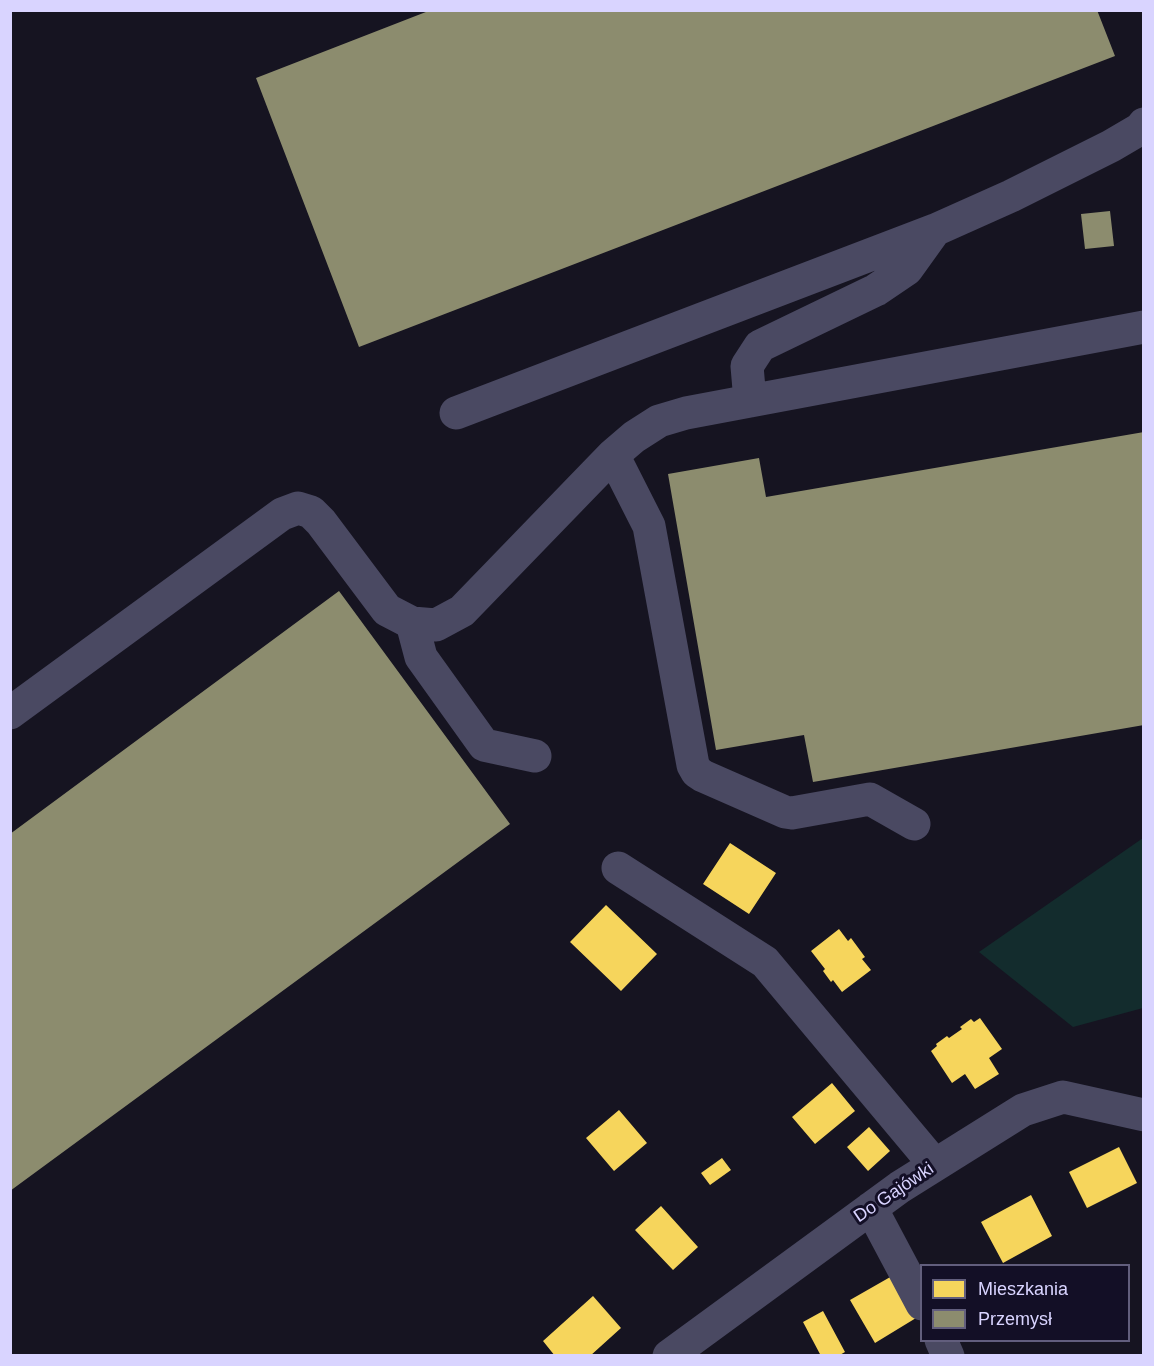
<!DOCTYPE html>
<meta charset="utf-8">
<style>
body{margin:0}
#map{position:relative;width:1154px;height:1366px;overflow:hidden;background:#161421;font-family:Arial,sans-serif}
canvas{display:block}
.frame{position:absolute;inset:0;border:12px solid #d9d4ff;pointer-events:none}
.legend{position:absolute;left:920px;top:1264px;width:210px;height:78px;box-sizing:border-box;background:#130f26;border:2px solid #625e7d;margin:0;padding:8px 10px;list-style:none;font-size:18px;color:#d9d4ff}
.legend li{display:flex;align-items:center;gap:12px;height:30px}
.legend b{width:30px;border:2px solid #625e7d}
</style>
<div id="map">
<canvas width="1154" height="1366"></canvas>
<div class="frame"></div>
<ul class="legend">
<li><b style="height:16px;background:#f6d55c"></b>Mieszkania</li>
<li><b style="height:16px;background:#8c8c6e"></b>Przemysł</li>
</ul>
</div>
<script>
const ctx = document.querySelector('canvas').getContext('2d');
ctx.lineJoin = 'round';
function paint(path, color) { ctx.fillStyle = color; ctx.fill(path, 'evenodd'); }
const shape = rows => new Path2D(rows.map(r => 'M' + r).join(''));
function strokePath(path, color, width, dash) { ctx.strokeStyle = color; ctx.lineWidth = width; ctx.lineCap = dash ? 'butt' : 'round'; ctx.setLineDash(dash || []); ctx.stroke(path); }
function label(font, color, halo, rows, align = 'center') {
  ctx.font = font + ' Arial,sans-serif'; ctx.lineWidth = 6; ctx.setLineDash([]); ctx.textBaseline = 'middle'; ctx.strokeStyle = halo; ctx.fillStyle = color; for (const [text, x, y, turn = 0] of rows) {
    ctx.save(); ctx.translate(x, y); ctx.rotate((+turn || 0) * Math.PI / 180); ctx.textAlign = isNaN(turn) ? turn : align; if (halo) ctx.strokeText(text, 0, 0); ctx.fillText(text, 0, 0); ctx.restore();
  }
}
const green = shape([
 [1143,838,1143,1008,1073,1027,979,952]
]);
const homes = shape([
 [730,843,776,873,749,914,703,884],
 [606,905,657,954,621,991,570,942],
 [839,929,848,941,851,938,865,957,862,959,871,970,842,992,833,980,831,982,823,971,825,969,811,951],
 [980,1018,1002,1049,989,1058,999,1074,975,1089,965,1074,952,1083,931,1051,937,1046,936,1044,947,1036,949,1038,962,1029,960,1027,971,1019,974,1022],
 [832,1083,855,1111,815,1144,792,1117],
 [619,1110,647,1143,614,1171,586,1138],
 [869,1127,890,1151,868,1171,847,1147],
 [1119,1147,1137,1183,1087,1208,1069,1172],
 [722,1158,731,1170,710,1185,701,1173],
 [1031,1195,1052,1236,1003,1263,981,1222],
 [661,1206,698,1247,673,1270,635,1230],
 [892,1276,916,1318,875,1343,850,1300],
 [593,1296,621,1328,590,1356,555,1356,543,1341],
 [823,1311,845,1352,838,1356,821,1356,803,1322]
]);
const industry = shape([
 [431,10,1097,10,1115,56,359,347,256,78],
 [1110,211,1114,246,1085,249,1081,214],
 [1144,432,1144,725,813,782,804,735,716,750,668,474,759,458,766,497],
 [339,591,510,824,10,1191,10,834]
]);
const minor = shape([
 [750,401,747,366,760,346,876,290,907,269,935,230],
 [456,413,935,230,1011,196,1111,146,1140,129,1144,124],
 [613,455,649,526,693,765,697,772,703,776,785,812,792,813,870,799,914,824],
 [412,623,421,657,484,745,535,756],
 [10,713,282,514,298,508,311,512,321,522,387,610,412,623,436,625,462,611,613,455,634,437,659,421,686,413,1144,327],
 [618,868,765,962,935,1165],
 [871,1208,922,1304],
 [941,1340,948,1356],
 [669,1356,900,1187,1023,1110,1063,1097,1144,1115]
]);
const streetNames = [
 ["Do Gajówki",894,1193,-34]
];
paint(green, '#132c2d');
paint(homes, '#f6d55c');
paint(industry, '#8c8c6e');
strokePath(minor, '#4a4962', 33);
label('18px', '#d9d4ff', '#130f26', streetNames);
</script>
